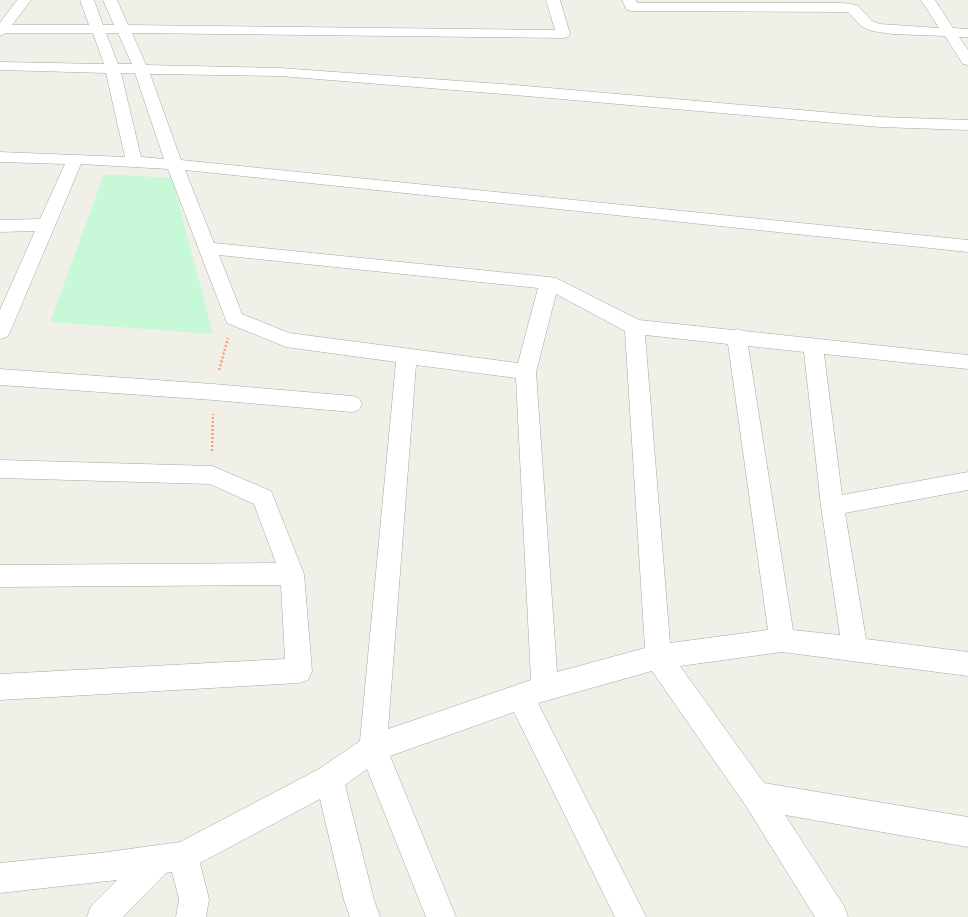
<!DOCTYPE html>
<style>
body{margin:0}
canvas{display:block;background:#f1f0e8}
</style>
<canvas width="968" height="917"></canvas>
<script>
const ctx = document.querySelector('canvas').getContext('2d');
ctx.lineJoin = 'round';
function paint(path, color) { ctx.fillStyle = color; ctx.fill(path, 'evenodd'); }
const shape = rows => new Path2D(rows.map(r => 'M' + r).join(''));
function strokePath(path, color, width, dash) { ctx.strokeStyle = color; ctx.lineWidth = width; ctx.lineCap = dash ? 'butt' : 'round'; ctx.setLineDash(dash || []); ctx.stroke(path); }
const park = shape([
 [104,174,172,178,213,334,50,322]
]);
const path = shape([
 [219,370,228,338],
 [212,451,213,414]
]);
const minor = shape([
 [17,0,31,0,12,25,89,25,80,0,94,0,103,25,114,25,103,0,117,0,128,25,555,30,546,0,560,0,570,34,568,37,563,38,132,33,146,65,280,68,515,85,880,117,968,120,968,130,880,127,515,95,280,76,150,74,181,160,968,240,968,252,185,170,214,243,549,277,556,278,639,320,733,330,737,329,744,331,968,355,968,369,824,354,842,495,968,472,968,490,845,513,866,639,968,652,968,676,782,652,680,666,764,783,968,817,968,847,785,815,844,906,848,917,815,917,746,806,652,671,538,703,646,917,615,917,514,712,390,756,456,917,426,917,367,769,345,785,374,900,380,917,350,917,344,900,320,799,200,863,209,899,206,917,176,917,179,899,172,872,166,873,123,917,87,917,91,906,117,880,0,893,0,863,100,853,180,842,319,769,360,741,396,362,286,347,227,323,168,169,81,164,10,332,7,337,0,339,0,310,35,231,0,232,0,220,40,219,65,164,0,162,0,152,125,157,106,73,0,70,0,62,104,64,93,33,6,33,0,36,0,23,17,0],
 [106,33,118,33,132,64,118,64,106,33],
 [121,73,135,73,164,159,141,157,121,73],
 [219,255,538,288,518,363,289,333,242,314,219,255],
 [556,294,625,331,645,648,557,672,536,372,556,294],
 [645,335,728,344,768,630,670,643,645,335],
 [748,346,804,352,821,506,840,635,793,630,748,346],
 [416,365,516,378,531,680,388,729,416,365],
 [622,0,636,0,637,3,843,3,857,5,872,21,880,24,939,28,921,0,935,0,953,28,968,29,968,37,959,37,968,50,968,65,963,64,945,36,892,34,872,31,862,27,848,12,632,11,627,10,622,0],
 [0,369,213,384,352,396,359,398,362,404,359,410,352,412,213,400,0,385,0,369],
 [0,460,212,466,271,491,304,574,312,671,308,680,299,683,0,700,0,674,285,659,281,585,0,587,0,565,276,563,254,504,210,484,0,478,0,460]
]);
paint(park, '#c7f9d8');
strokePath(minor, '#a5a5a5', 1);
strokePath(path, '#f7a373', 2.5, [2, 2]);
paint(minor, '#fff');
</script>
